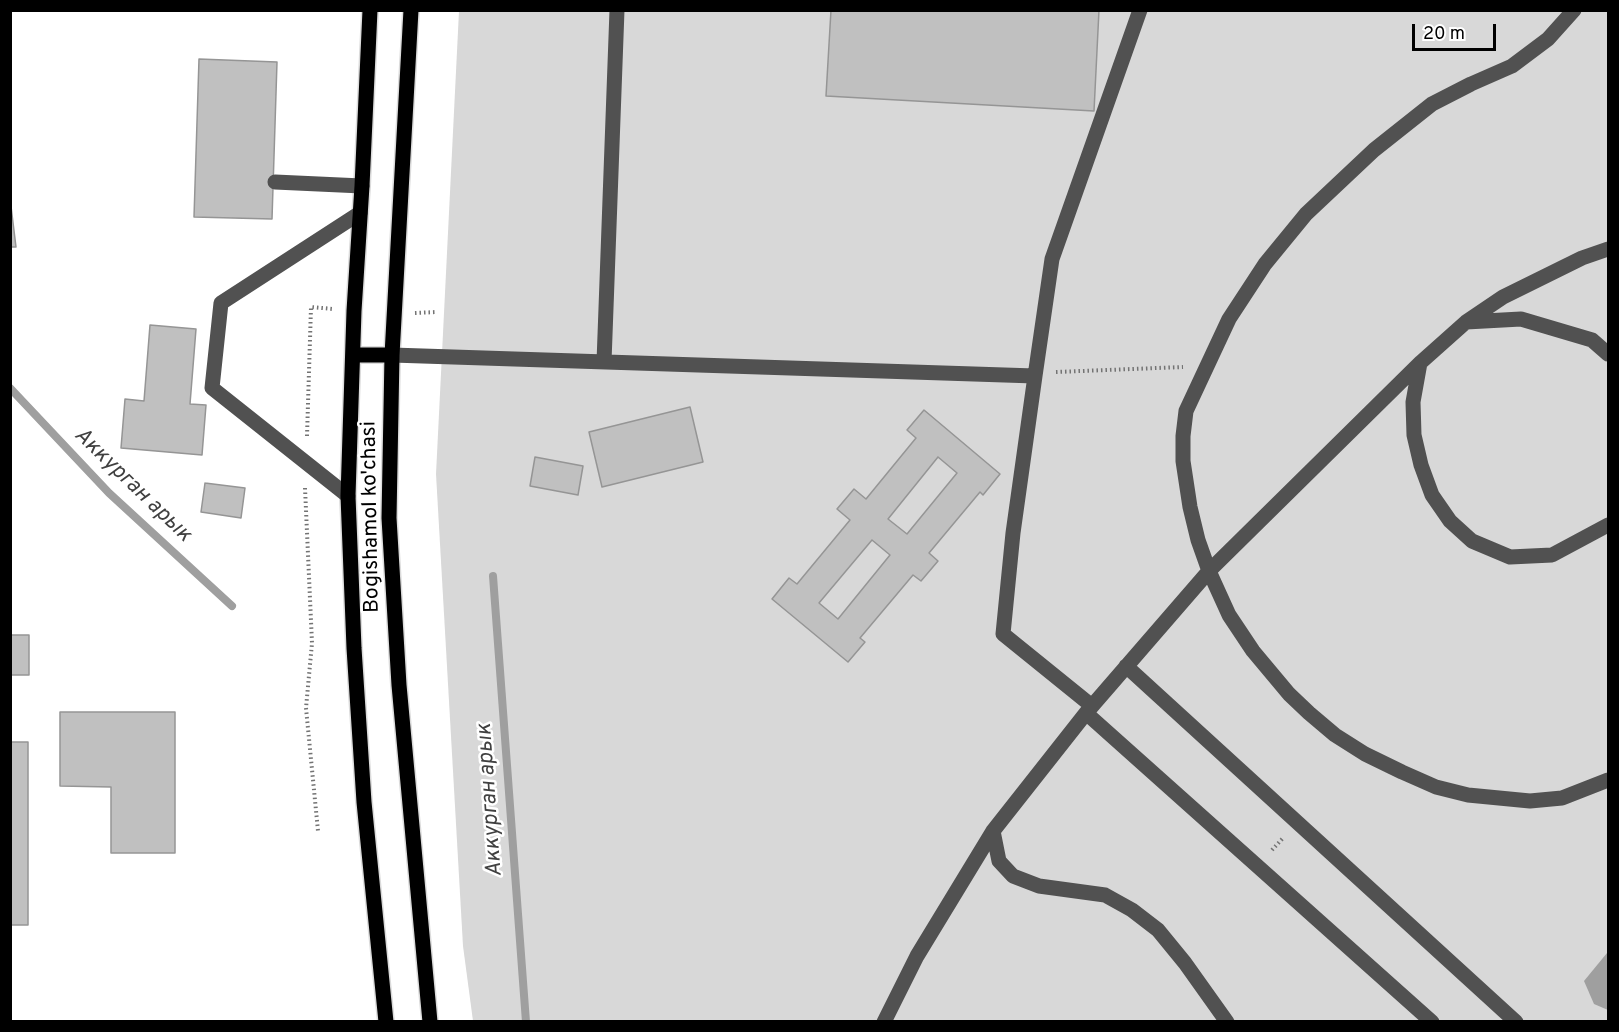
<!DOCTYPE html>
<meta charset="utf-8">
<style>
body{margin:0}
#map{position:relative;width:1619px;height:1032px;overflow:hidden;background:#fff;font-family:Overpass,sans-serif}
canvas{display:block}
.frame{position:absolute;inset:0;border:12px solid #000;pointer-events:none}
.scale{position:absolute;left:1412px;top:24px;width:84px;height:27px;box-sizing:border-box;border:3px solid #000;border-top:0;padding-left:8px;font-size:18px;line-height:21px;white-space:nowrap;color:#000;-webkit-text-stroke:4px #fff;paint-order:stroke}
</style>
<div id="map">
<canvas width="1619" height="1032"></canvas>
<div class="frame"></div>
<div class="scale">20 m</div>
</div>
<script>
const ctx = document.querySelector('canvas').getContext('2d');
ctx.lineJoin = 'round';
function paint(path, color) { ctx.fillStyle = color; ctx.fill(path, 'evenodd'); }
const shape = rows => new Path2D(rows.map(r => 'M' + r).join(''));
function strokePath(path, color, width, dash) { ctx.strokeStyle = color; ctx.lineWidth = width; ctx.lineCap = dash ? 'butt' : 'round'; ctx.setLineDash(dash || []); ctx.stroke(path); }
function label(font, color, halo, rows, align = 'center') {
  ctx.font = font + ' Overpass,sans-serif'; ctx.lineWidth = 5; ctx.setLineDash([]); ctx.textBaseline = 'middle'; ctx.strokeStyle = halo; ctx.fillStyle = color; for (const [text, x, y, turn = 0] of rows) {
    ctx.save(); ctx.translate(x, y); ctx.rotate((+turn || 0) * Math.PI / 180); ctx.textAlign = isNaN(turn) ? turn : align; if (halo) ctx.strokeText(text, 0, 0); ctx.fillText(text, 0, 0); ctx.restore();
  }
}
const green = shape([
 [459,11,1608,11,1608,1021,473,1021,463,946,436,474]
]);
const water = shape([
 [1607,953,1608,954,1608,1010,1594,1004,1584,981]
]);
const stream = shape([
 [10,388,109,493,232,606],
 [493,576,526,1022]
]);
const building = shape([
 [831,10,1099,10,1094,111,826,96,831,10],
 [199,59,277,62,272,219,194,217,199,59],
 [10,198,16,247,10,247,10,198],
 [150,325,196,329,190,404,206,405,202,455,121,448,125,399,144,401,150,325],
 [690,407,703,462,602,487,589,432,690,407],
 [924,410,1000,474,983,495,980,492,929,553,938,561,921,581,913,575,860,638,865,642,848,662,772,599,789,578,797,584,850,520,837,509,854,489,866,499,916,438,907,430,924,410],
 [938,457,957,473,907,534,888,519,938,457],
 [872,540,890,555,838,619,819,603,872,540],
 [535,457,583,466,578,495,530,486,535,457],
 [205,483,245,488,241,518,201,512,205,483],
 [10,635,29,635,29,675,10,675,10,635],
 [60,712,175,712,175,853,111,853,111,787,60,786,60,712],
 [10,742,28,742,28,925,10,925,10,742]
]);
const path = shape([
 [415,313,437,312],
 [1056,372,1183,367],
 [307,436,311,307,333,309],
 [305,488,312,643,306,708,318,831],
 [1272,850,1283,838]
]);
const minor = shape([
 [1574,10,1548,39,1512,66,1471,84,1432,104,1374,150,1306,214,1265,264,1229,319,1186,411,1183,436,1183,461,1190,507,1198,540,1209,571,1229,615,1253,651,1289,694,1309,713,1335,735,1365,754,1402,772,1436,787,1468,795,1530,801,1562,798,1608,780],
 [275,182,362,186],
 [1466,322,1521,319,1592,340,1608,354],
 [392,355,1035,376,1013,533,1003,634,1092,706],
 [604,362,617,10],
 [1420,363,1413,402,1414,435,1421,465,1432,495,1450,521,1472,541,1510,557,1552,555,1608,525],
 [1035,376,1052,259,1140,10],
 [348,496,212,388,221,303,360,213],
 [1126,666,1516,1022],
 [1086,713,1432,1022],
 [993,831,999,861,1013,876,1039,886,1105,895,1132,910,1158,930,1185,963,1227,1022],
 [884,1022,917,956,993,831,1086,713,1209,571,1420,363,1466,322,1503,297,1582,258,1608,249]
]);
const major = shape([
 [370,10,362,186,354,311,348,496,354,648,364,802,386,1022],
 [411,10,392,355,389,518,399,685,430,1022],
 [353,355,392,355]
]);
const streetNames = [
 ["Bogishamol ko'chasi",372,517,-91]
];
const waterNames = [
 ["Аккурган арык",132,486,44],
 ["Аккурган арык",491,800,-94]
];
paint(green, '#d8d8d8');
paint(water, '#9f9f9f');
strokePath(stream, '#9f9f9f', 8);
paint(building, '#c0c0c0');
strokePath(building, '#959595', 1.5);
strokePath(major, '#dbdbdb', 18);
strokePath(path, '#737373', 4, [1.5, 3]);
strokePath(minor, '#515151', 15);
strokePath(major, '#000', 15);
label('21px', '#000', '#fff', streetNames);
label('italic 22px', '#404040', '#fff', waterNames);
</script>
